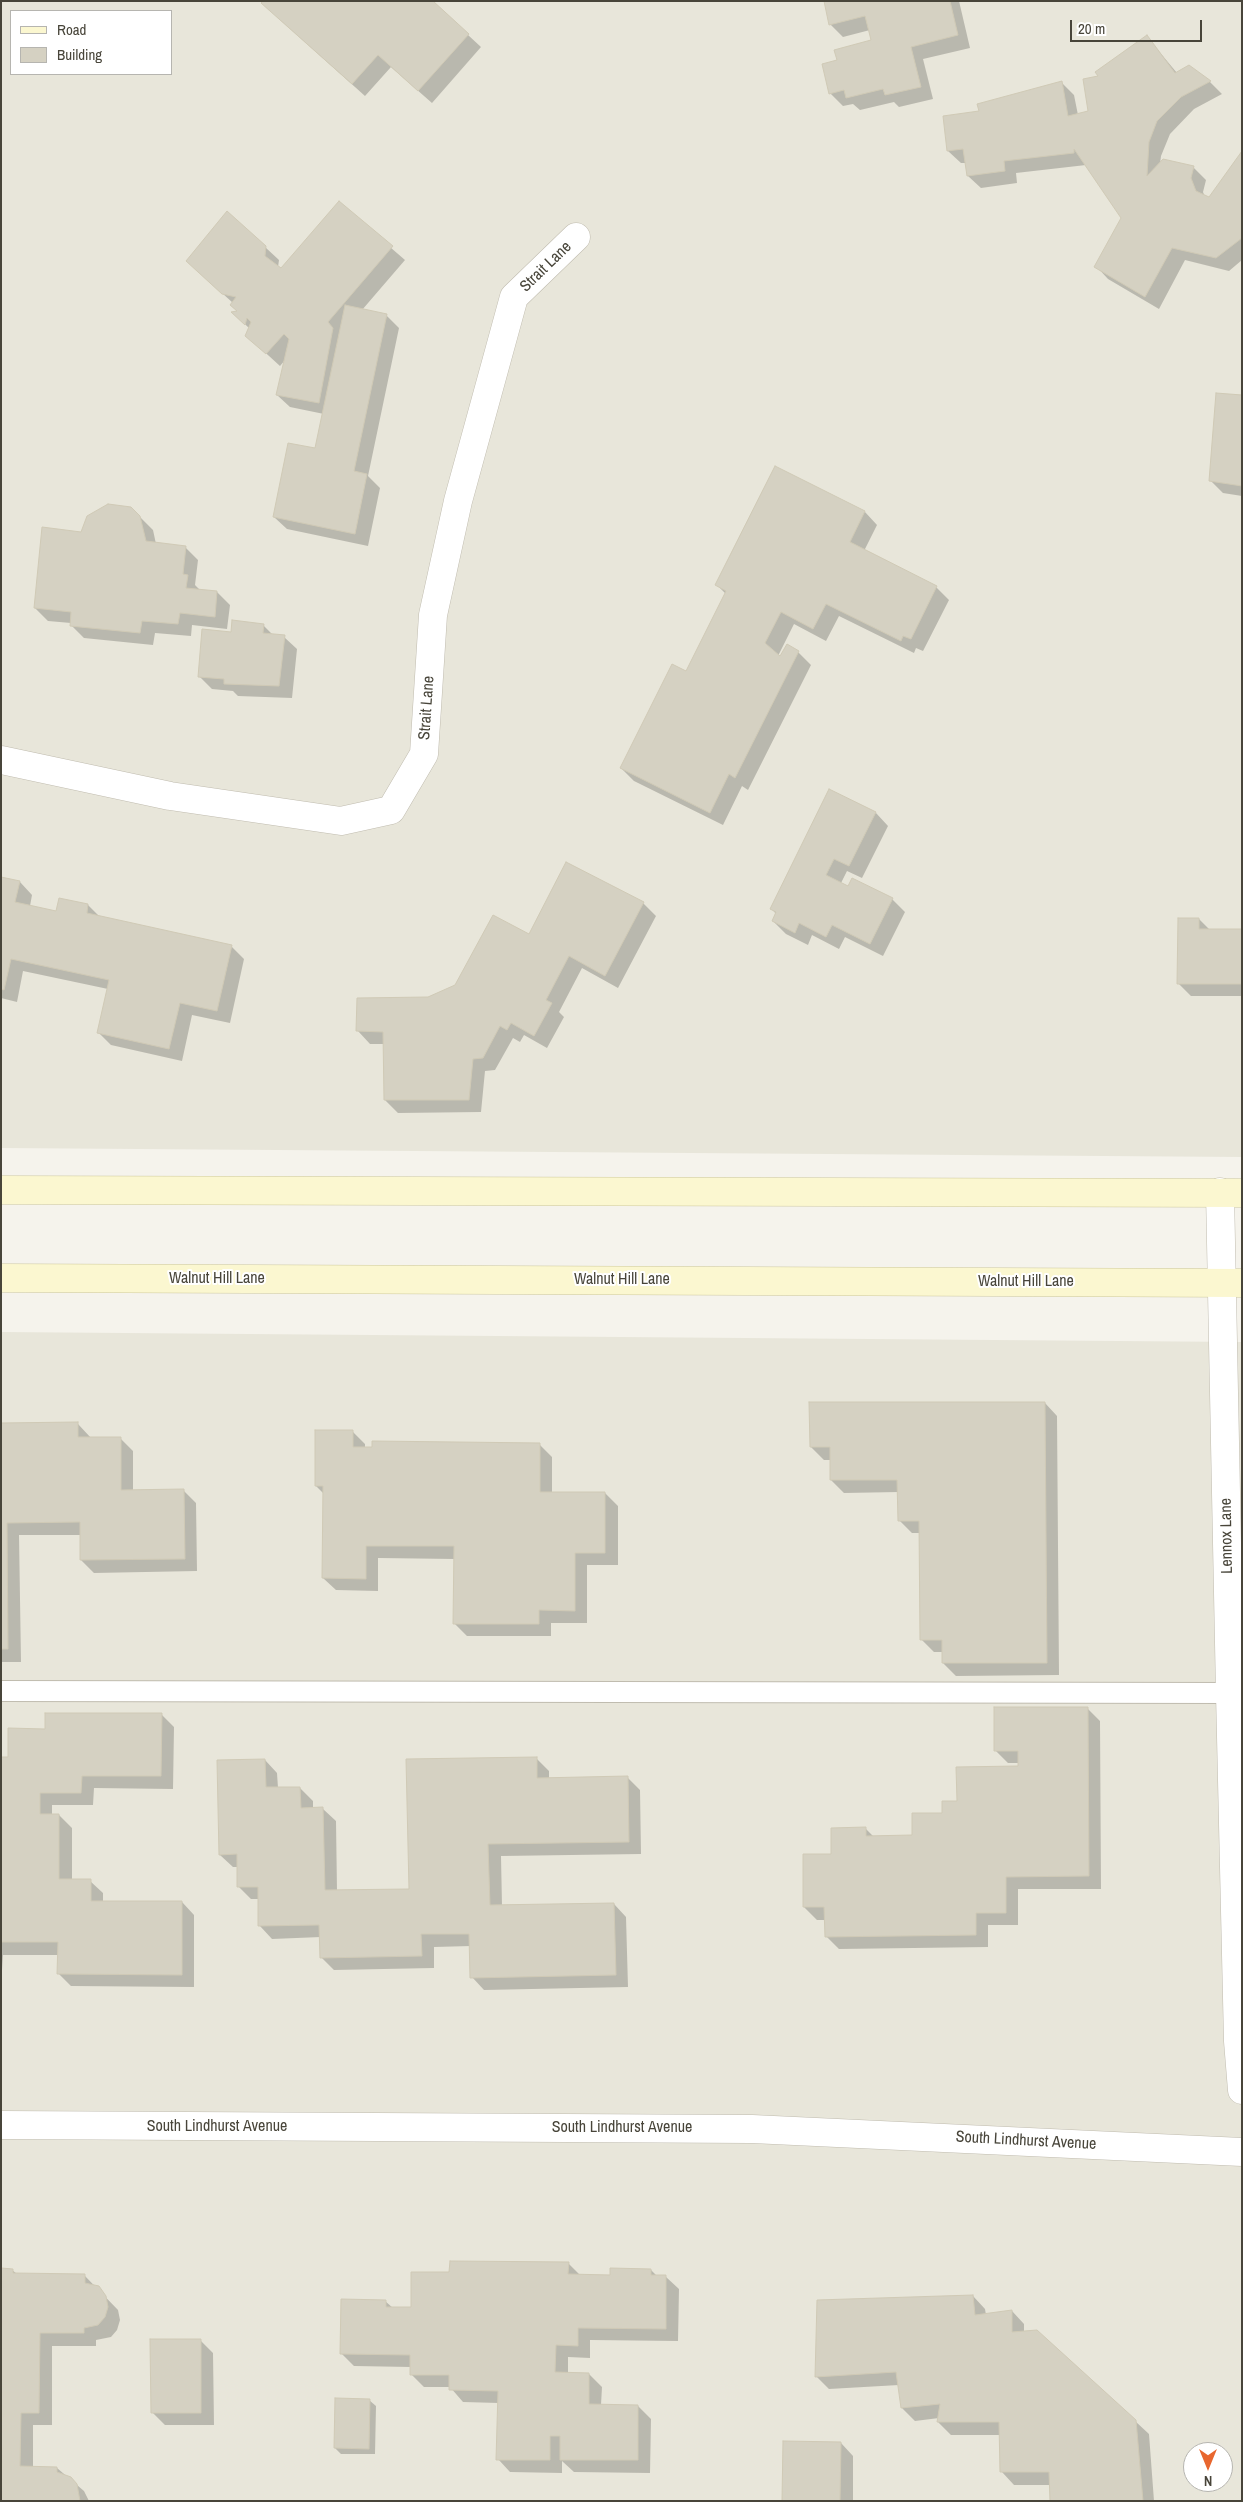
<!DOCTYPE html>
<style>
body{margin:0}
#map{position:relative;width:1243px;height:2502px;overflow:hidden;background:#f5f3ec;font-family:"Archivo Narrow",sans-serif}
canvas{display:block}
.frame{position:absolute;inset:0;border:2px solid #48453a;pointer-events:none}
.legend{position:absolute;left:10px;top:10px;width:162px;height:65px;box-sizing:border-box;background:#fff;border:1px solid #b6b5b0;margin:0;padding:6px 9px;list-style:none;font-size:15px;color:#48453a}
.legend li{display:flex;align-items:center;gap:10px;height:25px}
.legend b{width:25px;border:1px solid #b6b5b0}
.north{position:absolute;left:1183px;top:2442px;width:50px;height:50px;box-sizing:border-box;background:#fff;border:1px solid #b6b5b0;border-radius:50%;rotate:180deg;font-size:14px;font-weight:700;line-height:20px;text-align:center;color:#48453a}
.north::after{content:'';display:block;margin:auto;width:18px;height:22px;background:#e8672f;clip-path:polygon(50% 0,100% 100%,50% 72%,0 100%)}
.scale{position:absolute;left:1070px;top:20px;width:132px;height:22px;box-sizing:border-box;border:2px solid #48453a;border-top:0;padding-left:6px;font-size:15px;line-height:18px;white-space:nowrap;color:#48453a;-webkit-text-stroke:4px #fff;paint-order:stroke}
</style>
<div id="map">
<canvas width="1243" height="2502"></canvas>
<div class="frame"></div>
<ul class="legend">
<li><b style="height:6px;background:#fbf7d0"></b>Road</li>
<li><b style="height:14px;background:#d5d1c2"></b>Building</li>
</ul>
<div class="north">N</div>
<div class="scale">20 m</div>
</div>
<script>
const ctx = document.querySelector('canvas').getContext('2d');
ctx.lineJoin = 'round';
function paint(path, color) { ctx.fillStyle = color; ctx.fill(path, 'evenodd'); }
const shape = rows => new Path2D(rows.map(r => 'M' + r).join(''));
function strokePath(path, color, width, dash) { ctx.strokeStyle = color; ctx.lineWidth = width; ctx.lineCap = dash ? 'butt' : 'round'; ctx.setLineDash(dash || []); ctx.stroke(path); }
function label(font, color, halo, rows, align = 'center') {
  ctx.font = font + ' "Archivo Narrow",sans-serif'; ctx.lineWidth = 4; ctx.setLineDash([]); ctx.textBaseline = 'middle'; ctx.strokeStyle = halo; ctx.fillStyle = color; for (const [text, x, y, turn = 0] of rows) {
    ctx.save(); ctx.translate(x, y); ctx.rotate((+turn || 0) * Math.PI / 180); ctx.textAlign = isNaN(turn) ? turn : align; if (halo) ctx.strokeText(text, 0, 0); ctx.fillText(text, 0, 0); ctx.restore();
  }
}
const residential = shape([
 [1,1,1242,1,1242,1157,1,1148],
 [11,11,171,11,171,74,11,74],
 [1,1332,1242,1342,1242,2501,1,2501],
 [1193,2452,1223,2452,1223,2482,1193,2482]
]);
const shadow = shape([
 [825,1,959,1,970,48,923,59,933,99,899,107,894,102,860,110,853,104,843,106,830,93,838,61,872,41,870,30,843,37,830,24],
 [276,16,468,35,481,47,432,103,391,67,365,96],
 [1147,37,1177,73,1210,82,1222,94,1194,109,1170,134,1161,156,1160,164,1193,167,1206,180,1203,192,1205,197,1209,199,1242,153,1242,260,1229,271,1185,260,1159,309,1108,279,1096,266,1122,218,1086,165,1016,173,1017,183,981,188,968,176,966,163,961,163,948,151,980,112,1061,82,1074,95,1078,115,1090,112,1100,77],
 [339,203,405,260,362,310,386,315,399,328,368,476,380,488,368,546,287,529,274,517,316,449,324,414,290,407,277,395,285,360,280,366,246,335,249,328,233,313,238,312,233,303,200,273,265,247,279,260,278,267,281,270],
 [1242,396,1242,496,1223,493,1211,481],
 [775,467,865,512,877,525,864,551,936,587,949,600,923,651,916,648,914,653,839,616,826,641,794,624,778,656,781,658,798,652,811,665,748,790,742,786,723,825,634,781,621,768,687,673,726,594,716,584],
 [140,517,153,530,156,544,185,547,198,560,195,585,200,590,217,592,230,605,227,629,192,625,191,636,155,633,153,645,84,638,71,625,71,623,48,621,35,608,82,533],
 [263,625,274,636,284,637,297,649,292,698,238,696,233,691,212,689,199,676,232,633],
 [830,791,876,813,888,826,862,878,847,871,841,883,848,888,853,880,892,899,905,912,883,956,845,937,839,949,812,935,808,945,786,934,773,921,776,914,771,908],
 [1,878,20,882,32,895,30,906,57,912,88,905,101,918,232,947,244,959,230,1023,192,1015,182,1061,111,1045,98,1032,108,989,23,971,17,1002,1,998],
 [643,903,656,916,618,988,582,968,559,1012,564,1017,547,1048,524,1035,520,1042,513,1038,495,1070,485,1071,481,1112,398,1113,385,1100,384,1044,370,1044,358,1031,456,986,529,935],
 [1199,919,1210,930,1242,930,1242,996,1191,996,1178,983],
 [1045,1403,1057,1416,1059,1675,956,1676,943,1663,943,1652,934,1652,921,1639,920,1533,912,1533,899,1520,899,1492,844,1493,831,1480,831,1460,824,1460,811,1447],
 [1,1424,78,1424,91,1438,120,1438,133,1451,133,1491,183,1490,196,1503,197,1571,94,1573,81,1560,81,1535,19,1535,21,1662,1,1662],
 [353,1432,365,1444,365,1449,539,1444,552,1457,552,1493,605,1493,618,1506,618,1565,587,1565,587,1623,551,1623,551,1636,467,1636,454,1623,455,1559,378,1558,378,1591,336,1590,323,1578,324,1494,316,1486],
 [1087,1708,1100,1721,1101,1889,1018,1889,1018,1925,988,1925,988,1947,839,1949,826,1936,826,1920,817,1920,804,1907,832,1855,865,1828,874,1837,914,1836,958,1803,1020,1767,1020,1763,1008,1763,995,1750],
 [161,1714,174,1727,173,1789,94,1788,93,1805,52,1805,52,1815,59,1815,72,1828,72,1881,90,1881,103,1893,103,1902,182,1902,194,1915,194,1987,71,1986,59,1974,59,1955,3,1955,1,1986,1,1759,9,1759,46,1730],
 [536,1758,549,1771,549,1779,627,1777,640,1790,641,1854,501,1856,502,1906,614,1904,626,1917,628,1987,484,1990,472,1977,471,1946,434,1947,434,1968,334,1970,321,1957,321,1937,272,1939,260,1926,259,1899,251,1899,238,1886,238,1867,233,1867,220,1855,265,1760,277,1773,278,1788,300,1788,313,1801,313,1809,323,1809,336,1821,337,1891,410,1890],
 [568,2263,580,2275,612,2276,651,2270,657,2276,666,2277,679,2289,678,2341,590,2340,590,2358,568,2357,568,2374,589,2374,602,2387,601,2405,638,2406,651,2419,650,2473,574,2472,562,2461,562,2473,510,2472,498,2459,499,2403,463,2402,450,2387,424,2387,411,2374,411,2367,354,2366,341,2353,385,2301,393,2308,412,2308,450,2274],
 [12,2270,17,2274,84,2275,118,2310,120,2320,117,2330,111,2337,96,2340,96,2346,52,2346,52,2425,33,2425,33,2468,57,2468,84,2491,89,2501,1,2501],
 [973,2296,985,2309,986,2315,1012,2311,1024,2324,1024,2332,1135,2421,1149,2434,1154,2501,1051,2501,1051,2485,1014,2485,1002,2472,1000,2435,951,2435,938,2422,939,2418,915,2421,902,2408,899,2385,829,2389,816,2376],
 [200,2340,213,2353,214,2425,165,2425,152,2412],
 [369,2400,376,2406,375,2454,341,2454,335,2448],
 [841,2443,853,2456,853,2501,783,2501]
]);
const building = shape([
 [263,1,433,1,469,34,418,91,378,55,352,84,261,3,263,1],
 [824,1,950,1,958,35,911,47,921,87,885,95,883,89,846,98,844,90,829,94,822,64,837,60,834,50,871,40,865,16,829,25,824,1],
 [1147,35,1175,73,1189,65,1211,81,1181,97,1157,121,1149,142,1147,176,1163,159,1194,166,1191,178,1196,191,1209,197,1242,151,1242,238,1216,258,1172,248,1145,297,1094,267,1121,218,1074,149,1074,153,1004,161,1005,171,967,176,963,149,947,151,943,116,979,111,977,104,1062,81,1068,116,1088,111,1083,79,1098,76,1095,72,1147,35],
 [339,201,393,246,328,322,333,328,319,403,276,395,289,339,284,334,266,354,245,336,251,322,247,318,245,325,231,312,237,311,230,305,236,297,222,294,186,261,227,211,266,246,265,256,281,268,339,201],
 [345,305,387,314,354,471,367,474,355,534,273,517,288,443,315,448,345,305],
 [1216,393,1242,395,1242,486,1209,481,1216,393],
 [775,466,865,511,850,542,937,586,911,639,903,636,901,641,826,604,813,629,781,612,765,643,780,656,787,644,799,651,735,778,729,774,710,813,620,768,672,664,686,671,726,591,715,585,775,466],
 [108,504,131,507,140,516,146,541,186,546,183,574,188,575,186,588,217,591,215,617,180,613,178,624,142,621,140,633,70,626,71,612,34,608,42,527,81,532,87,516,108,504],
 [232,620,264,624,263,633,285,635,279,686,224,684,224,679,198,677,202,629,231,632,232,620],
 [829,789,876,812,849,866,834,859,826,875,848,886,852,878,893,898,870,944,832,925,826,937,799,923,795,933,772,921,776,912,770,909,829,789],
 [566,862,644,902,605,976,569,956,546,1000,552,1003,534,1036,511,1023,507,1030,500,1026,483,1058,473,1059,469,1100,384,1100,383,1032,356,1031,357,998,428,997,455,985,493,915,529,934,566,862],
 [1,877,20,881,15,902,56,911,59,898,88,904,87,913,232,945,217,1011,180,1003,169,1049,97,1033,109,980,11,959,4,990,1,989,1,877],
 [1178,918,1199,918,1199,929,1242,929,1242,984,1177,984,1178,918],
 [809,1402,1045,1402,1047,1663,942,1663,942,1640,920,1640,919,1521,898,1521,897,1480,830,1480,830,1447,810,1447,809,1402],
 [78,1422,78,1437,121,1437,121,1490,184,1489,185,1559,80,1560,80,1522,7,1523,8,1649,1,1649,1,1423,78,1422],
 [315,1430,353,1430,353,1447,372,1447,372,1441,540,1443,540,1492,605,1492,605,1553,575,1553,575,1611,539,1610,539,1624,453,1624,454,1546,366,1546,366,1579,322,1578,323,1486,315,1486,315,1430],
 [994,1707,1088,1707,1089,1876,1006,1877,1006,1913,976,1913,976,1935,825,1937,824,1907,803,1907,803,1854,831,1854,831,1828,866,1827,866,1836,912,1835,912,1813,942,1813,942,1801,957,1801,956,1767,1018,1766,1018,1751,994,1751,994,1707],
 [45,1713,162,1713,161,1776,82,1776,81,1793,40,1793,40,1814,59,1814,59,1879,91,1879,91,1901,182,1901,182,1975,57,1974,58,1942,1,1942,1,1757,8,1757,8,1728,45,1729,45,1713],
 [537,1757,537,1778,628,1776,629,1842,488,1844,490,1905,614,1903,616,1975,470,1978,469,1934,421,1934,422,1956,320,1958,319,1925,258,1926,258,1887,237,1887,237,1854,219,1855,217,1760,265,1759,266,1787,300,1787,301,1808,323,1807,325,1890,409,1889,406,1759,537,1757],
 [450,2261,569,2262,568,2274,610,2275,610,2268,651,2269,651,2275,666,2275,666,2329,578,2328,578,2346,556,2345,555,2372,589,2373,589,2404,638,2405,638,2460,560,2460,560,2436,550,2436,550,2460,496,2460,498,2391,449,2390,449,2375,410,2375,410,2355,340,2354,341,2299,386,2300,386,2307,411,2307,411,2272,449,2272,450,2261],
 [1,2268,13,2269,13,2273,85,2274,85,2283,99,2286,106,2296,108,2307,105,2317,98,2325,84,2328,84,2333,40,2333,39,2413,21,2413,20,2466,57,2467,57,2472,71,2477,77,2484,80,2501,1,2501,1,2268],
 [973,2295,975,2315,1012,2310,1012,2332,1037,2330,1136,2420,1143,2501,1050,2501,1049,2472,1000,2472,999,2422,937,2422,940,2404,901,2408,896,2372,815,2377,817,2300,973,2295],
 [150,2339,201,2339,201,2413,151,2413,150,2339],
 [335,2398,370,2399,369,2449,334,2448,335,2398],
 [783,2441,841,2442,840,2501,782,2501,783,2441]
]);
const lane = shape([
 [1,1691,1230,1693]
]);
const street = shape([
 [1,760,170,796,341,821,391,810,424,754,433,615,458,501,514,297,576,237],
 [1220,1192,1230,1693,1238,2041,1242,2090],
 [1,2125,752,2129,1242,2152]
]);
const secondary = shape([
 [1,1190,1242,1193],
 [1,1278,1242,1283]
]);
const streetNames = [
 ["Strait Lane",546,267,-44],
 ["Strait Lane",427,708,-86],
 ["Walnut Hill Lane",217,1279],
 ["Walnut Hill Lane",622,1280],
 ["Walnut Hill Lane",1026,1282],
 ["Lennox Lane",1227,1536,-91],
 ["South Lindhurst Avenue",217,2127],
 ["South Lindhurst Avenue",622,2128],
 ["South Lindhurst Avenue",1026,2141,3]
];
paint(residential, '#e8e6da');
paint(shadow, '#0003');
paint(building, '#d5d1c2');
strokePath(building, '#d0cab6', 1);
strokePath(lane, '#c0bcaf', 22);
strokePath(street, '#c0bcaf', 29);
strokePath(secondary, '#cdc89d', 29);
strokePath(lane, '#fff', 20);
strokePath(street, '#fff', 28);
strokePath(secondary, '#fbf7d0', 28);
label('16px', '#48453a', '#fff', streetNames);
</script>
